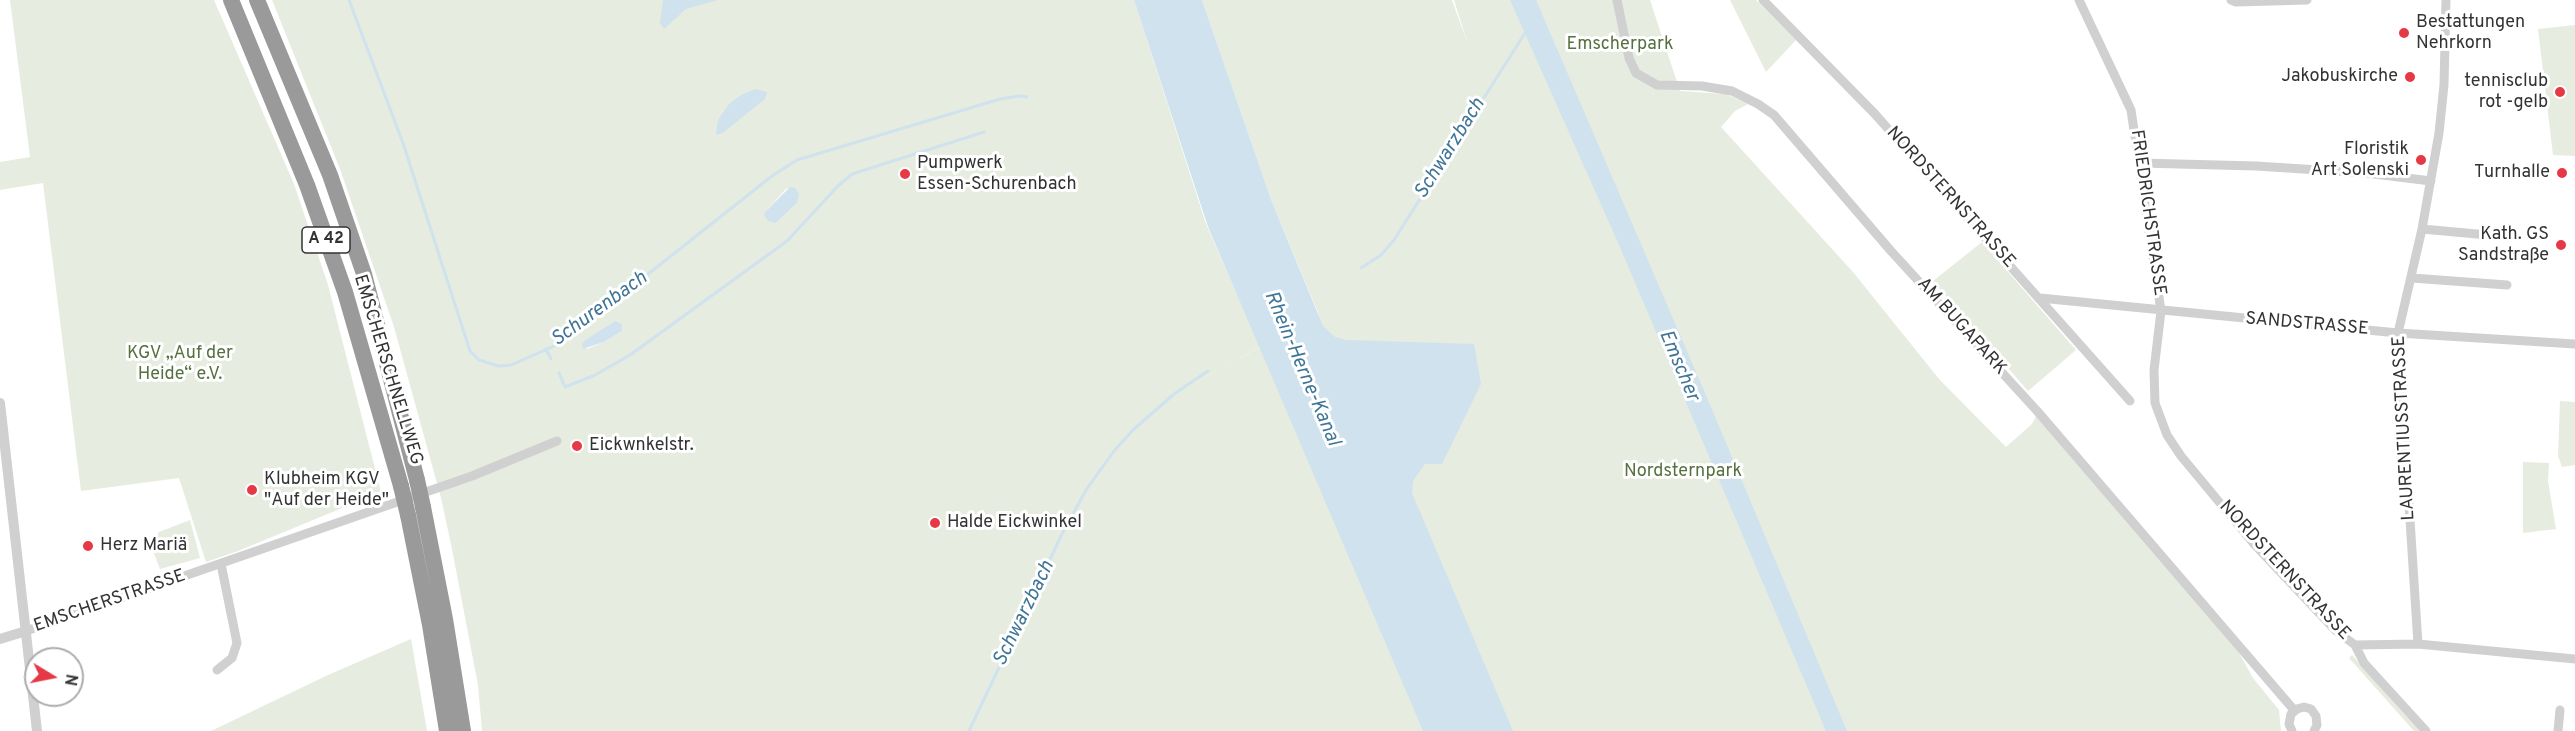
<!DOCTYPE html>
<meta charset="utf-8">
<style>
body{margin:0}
#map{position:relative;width:2575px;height:731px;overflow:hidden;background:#fff;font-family:Overpass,sans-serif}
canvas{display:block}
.north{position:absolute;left:24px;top:647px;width:60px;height:60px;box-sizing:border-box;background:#fff;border:2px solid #adadad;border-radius:50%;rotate:100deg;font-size:16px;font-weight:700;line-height:24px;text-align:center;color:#333}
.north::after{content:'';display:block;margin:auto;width:21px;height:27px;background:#e63946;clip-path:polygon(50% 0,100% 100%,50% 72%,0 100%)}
</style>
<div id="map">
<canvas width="2575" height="731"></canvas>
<div class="north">N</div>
</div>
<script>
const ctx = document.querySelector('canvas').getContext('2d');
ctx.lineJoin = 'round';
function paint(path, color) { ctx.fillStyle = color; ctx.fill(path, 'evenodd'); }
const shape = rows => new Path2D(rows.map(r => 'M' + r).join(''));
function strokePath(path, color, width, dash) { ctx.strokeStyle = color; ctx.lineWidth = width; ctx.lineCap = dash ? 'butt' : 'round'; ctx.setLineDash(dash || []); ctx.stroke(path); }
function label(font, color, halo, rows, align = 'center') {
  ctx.font = font + ' Overpass,sans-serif'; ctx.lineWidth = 6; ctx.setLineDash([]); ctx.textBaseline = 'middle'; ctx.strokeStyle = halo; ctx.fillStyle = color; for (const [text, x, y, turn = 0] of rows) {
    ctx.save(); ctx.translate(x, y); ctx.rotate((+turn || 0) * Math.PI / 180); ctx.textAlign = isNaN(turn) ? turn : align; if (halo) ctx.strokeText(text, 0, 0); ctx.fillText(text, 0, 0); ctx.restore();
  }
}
const green = shape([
 [10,0,214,0,294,184,328,285,381,492,238,551,206,562,179,478,81,491,43,183,0,190,0,162,30,157],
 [272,0,1134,0,1206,224,1260,347,1160,402,1319,315,1272,202,1202,0,1452,0,1468,45,1454,0,1650,0,1680,91,1726,94,1748,104,1735,111,1721,127,1853,272,1939,379,2006,447,2032,424,2038,412,2229,635,2253,678,2279,710,2281,731,482,731,478,685,451,544,441,498,394,327,340,169],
 [787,188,797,203,776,223,765,212],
 [615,321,622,331,604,342,587,349,582,343],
 [1730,0,1756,0,1796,40,1766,72],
 [2575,25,2575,156,2553,155,2538,29],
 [1982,242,2076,350,2028,391,1933,281],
 [2560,401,2575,402,2575,465,2562,467,2558,456],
 [2523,462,2549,463,2548,481,2556,529,2523,533],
 [190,520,200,558,160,569,153,551,153,543,159,532],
 [411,639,427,731,211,731,328,675],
 [2352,655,2405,715,2421,731,2414,731,2349,658]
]);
const water = shape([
 [663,0,718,0,686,9,664,29,660,23],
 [1134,0,1202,0,1272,202,1323,326,1335,337,1346,340,1474,344,1481,384,1442,464,1425,464,1413,481,1412,493,1513,731,1423,731,1208,227],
 [1510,0,1536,0,1705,393,1847,731,1826,731,1616,238],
 [756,89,767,92,765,99,724,132,718,135,716,134,718,120,729,104,741,95],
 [790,187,795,188,799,194,797,203,776,223,768,221,764,215,765,212],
 [615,321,622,324,622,331,604,342,583,349,582,343,587,339]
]);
const stream = shape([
 [349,0,403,143,470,351,479,360,498,366,511,365,561,343,772,176,797,160,1000,99,1019,96,1027,97],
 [1361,268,1381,255,1394,240,1525,33],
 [546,349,551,359],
 [559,373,565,387,595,375,630,355,787,241,838,186,852,174,984,132],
 [969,731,1062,534,1086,490,1114,451,1133,430,1174,394,1208,371]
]);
const minor = shape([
 [1617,0,1629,58,1636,73,1657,85,1702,86,1732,91,1758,104,1774,115,1891,251,2038,412,2294,710],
 [1763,0,1874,113,2130,401],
 [2079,0,2131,110,2161,311,2154,370,2155,403,2167,435,2181,456,2254,544,2335,630,2355,645,2364,663,2426,731],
 [2231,0,2236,2,2307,0],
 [2140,163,2256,166,2366,173,2431,181],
 [2422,229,2510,237],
 [2412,278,2507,285],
 [2040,298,2398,333,2575,344],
 [26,631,472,476,557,441],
 [2418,644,2398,333,2422,229,2439,133,2444,85,2446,0],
 [2355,645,2418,644,2575,659],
 [217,670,232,658,237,643,221,564],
 [2292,731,2289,724,2291,714,2297,709,2304,707,2311,709,2316,716,2317,725,2314,731],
 [2558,731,2560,710]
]);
const tertiary = shape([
 [0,403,37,731],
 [0,639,26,631]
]);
const motorway = shape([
 [231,0,307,185,345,292,401,486],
 [257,0,330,175,364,274,417,480],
 [423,507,445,619,463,731],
 [408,515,430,625,447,731]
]);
const motorwayBridge = shape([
 [417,480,423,507],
 [401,486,408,515]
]);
const markers = [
 [2404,33,6,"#e63946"],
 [2410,77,6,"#e63946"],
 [2560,92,6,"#e63946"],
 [2421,160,6,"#e63946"],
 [2562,173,6,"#e63946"],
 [905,174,6,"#e63946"],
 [2561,245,6,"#e63946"],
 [577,446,6,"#e63946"],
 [252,490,6,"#e63946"],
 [935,523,6,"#e63946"],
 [88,546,6,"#e63946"]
];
const shields = [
 [326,240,48]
];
const shieldNames = [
 ["A 42",326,240]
];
const poiNames = [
 ["Bestattungen",2416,23],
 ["Nehrkorn",2416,44],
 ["Jakobuskirche",2398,77,"right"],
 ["tennisclub",2548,82,"right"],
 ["rot -gelb",2548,103,"right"],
 ["Floristik",2409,150,"right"],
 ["Art Solenski",2409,171,"right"],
 ["Pumpwerk",917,164],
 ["Essen-Schurenbach",917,185],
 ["Turnhalle",2550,173,"right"],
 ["Kath. GS",2549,235,"right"],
 ["Sandstraße",2549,256,"right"],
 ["Eickwnkelstr.",589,446],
 ["Klubheim KGV",264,480],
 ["\"Auf der Heide\"",264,501],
 ["Halde Eickwinkel",947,523],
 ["Herz Mariä",100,546]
];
const parkNames = [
 ["Emscherpark",1620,45],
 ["KGV „Auf der",180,354],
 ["Heide“ e.V.",180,375],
 ["Nordsternpark",1683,472]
];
const streetNames = [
 ["NORDSTERNSTRASSE",1950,198,48],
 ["FRIEDRICHSTRASSE",2147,213,82],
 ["SANDSTRASSE",2307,325,5],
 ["AM BUGAPARK",1961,327,48],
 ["EMSCHERSCHNELLWEG",387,370,73],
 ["LAURENTIUSSTRASSE",2405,428,-93],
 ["NORDSTERNSTRASSE",2284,571,47],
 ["EMSCHERSTRASSE",110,602,-19]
];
const waterNames = [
 ["Schwarzbach",1451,149,-58],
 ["Schurenbach",600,310,-36],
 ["Emscher",1678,366,67],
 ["Rhein-Herne-Kanal",1301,369,67],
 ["Schwarzbach",1025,614,-64]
];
paint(green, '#e6ecdf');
paint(water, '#cfe2ee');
strokePath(stream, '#cfe2ee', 3);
strokePath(minor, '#d0d0d0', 9);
strokePath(tertiary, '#d0d0d0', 10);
strokePath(motorway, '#9a9a9a', 16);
strokePath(motorwayBridge, '#9a9a9a', 16);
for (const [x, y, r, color] of markers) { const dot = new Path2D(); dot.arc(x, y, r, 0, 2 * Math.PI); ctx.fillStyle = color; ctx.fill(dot); strokePath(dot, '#fff', 2); }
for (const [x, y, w] of shields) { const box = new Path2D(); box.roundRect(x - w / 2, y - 13, w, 26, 4.5); ctx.fillStyle = '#fff'; ctx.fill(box); strokePath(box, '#333', 1.5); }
label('bold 16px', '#333', null, shieldNames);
label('18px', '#333', '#fff', poiNames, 'left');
label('18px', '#56703f', '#fff', parkNames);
label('18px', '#333', '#fff', streetNames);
label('italic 20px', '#3f7597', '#fff', waterNames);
</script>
